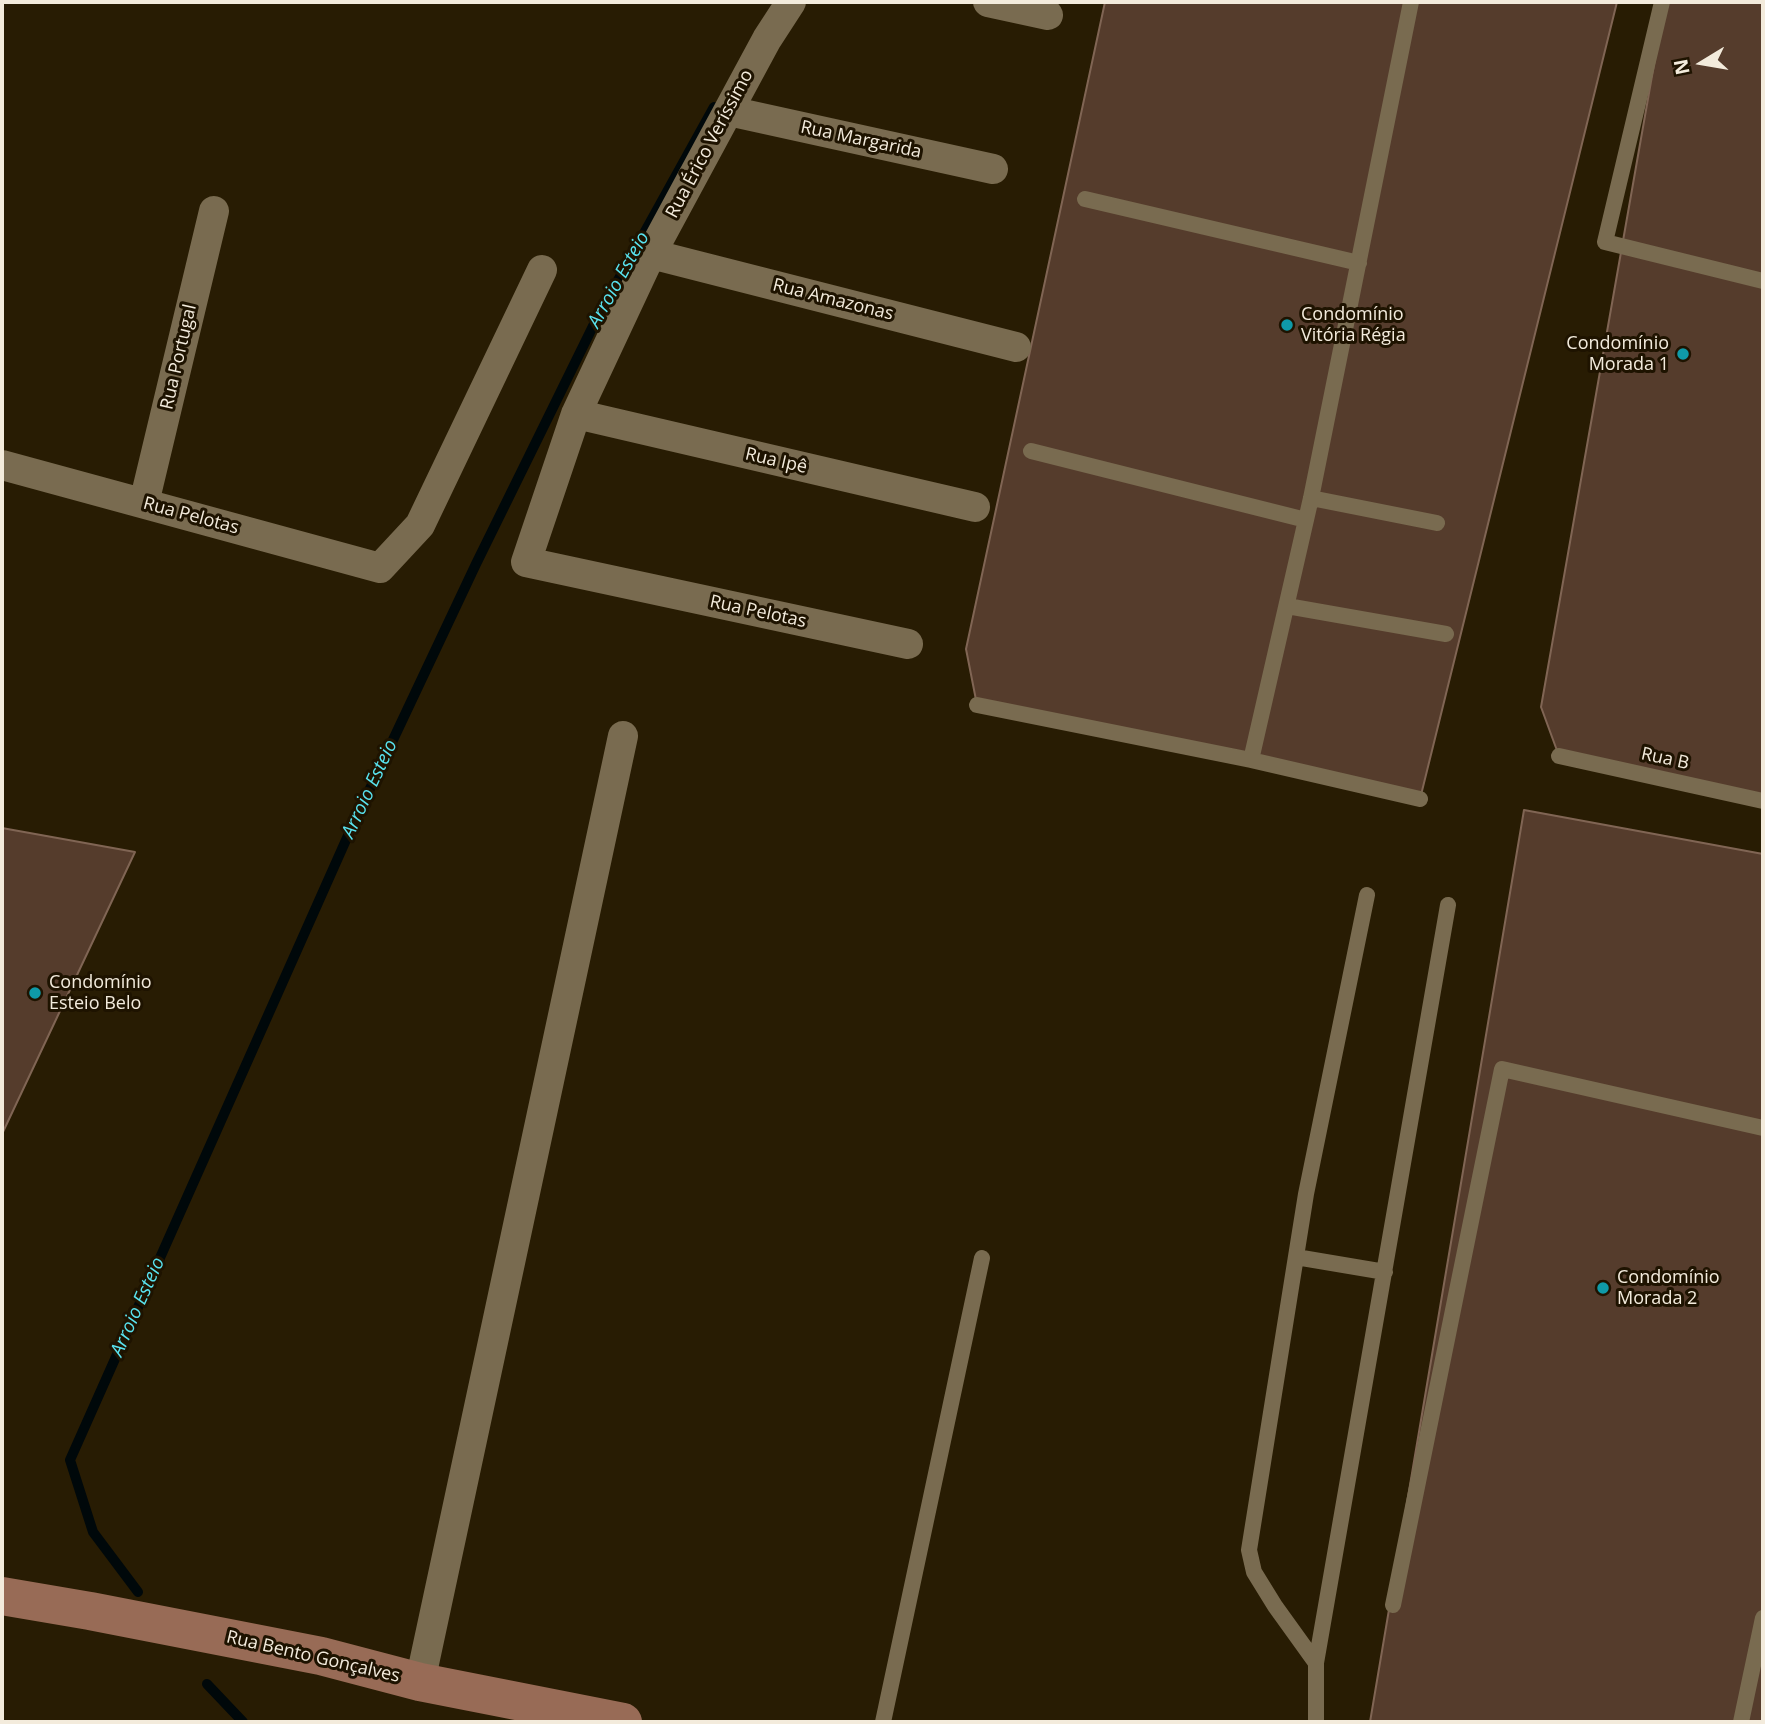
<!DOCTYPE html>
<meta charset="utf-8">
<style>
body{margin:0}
#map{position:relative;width:1765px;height:1724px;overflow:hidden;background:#281c03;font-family:"Open Sans",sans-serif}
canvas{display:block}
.frame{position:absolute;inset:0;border:4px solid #f3ebdc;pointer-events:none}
.north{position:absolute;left:1667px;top:28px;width:70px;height:70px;-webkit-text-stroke:5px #1e1300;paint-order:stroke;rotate:259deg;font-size:19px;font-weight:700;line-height:28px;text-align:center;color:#f3ebdc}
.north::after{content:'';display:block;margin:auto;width:24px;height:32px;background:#f3ebdc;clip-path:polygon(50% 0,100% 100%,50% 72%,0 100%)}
</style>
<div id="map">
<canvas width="1765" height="1724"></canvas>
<div class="frame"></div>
<div class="north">N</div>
</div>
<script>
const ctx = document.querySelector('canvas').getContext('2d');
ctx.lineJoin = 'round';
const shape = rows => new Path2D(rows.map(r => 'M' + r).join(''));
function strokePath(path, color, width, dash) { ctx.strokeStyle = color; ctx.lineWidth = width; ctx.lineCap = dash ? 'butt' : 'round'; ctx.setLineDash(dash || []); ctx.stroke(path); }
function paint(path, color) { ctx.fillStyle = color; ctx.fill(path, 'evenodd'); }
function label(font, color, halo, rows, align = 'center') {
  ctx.font = font + ' "Open Sans",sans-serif'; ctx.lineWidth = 6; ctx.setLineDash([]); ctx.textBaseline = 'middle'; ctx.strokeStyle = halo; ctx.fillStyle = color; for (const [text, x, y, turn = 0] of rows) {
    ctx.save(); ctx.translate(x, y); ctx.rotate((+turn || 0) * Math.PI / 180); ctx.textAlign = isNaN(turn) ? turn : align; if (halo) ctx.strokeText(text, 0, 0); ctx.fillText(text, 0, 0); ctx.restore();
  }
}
const stream = shape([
 [138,1592,93,1532,70,1460,350,831,476,564,596,320,714,107],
 [207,1684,243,1722]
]);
const building = shape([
 [1105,2,1617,2,1420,799,977,705,966,649,1105,2],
 [1665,2,1763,2,1763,801,1559,756,1541,707,1665,2],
 [1524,810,1763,854,1763,1722,1370,1722,1524,810],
 [2,828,135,852,2,1134,2,828]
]);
const lane = shape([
 [1662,2,1605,242,1763,281],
 [1085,199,1359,263],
 [1031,451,1306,520],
 [1311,498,1437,523],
 [1287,606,1446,634],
 [977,705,1251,760,1420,799],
 [1559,756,1763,801],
 [1251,760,1311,498,1411,2],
 [1296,1257,1385,1272],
 [1393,1605,1502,1069,1763,1128],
 [1316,1663,1275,1606,1254,1572,1249,1550,1306,1194,1367,895],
 [883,1722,982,1258],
 [1316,1722,1316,1663,1448,905],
 [1741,1722,1763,1618]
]);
const street = shape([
 [791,2,767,39,651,254,576,414,526,562,908,644],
 [988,2,1048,15],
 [729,111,993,169],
 [651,254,1016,347],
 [576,414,975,507],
 [2,465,380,568,420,525,542,270],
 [144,503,214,211],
 [420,1682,623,736]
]);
const secondary = shape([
 [2,1596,90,1611,321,1656,420,1682,623,1722]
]);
const markers = [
 [1287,325,7,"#0f9aa8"],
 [1683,354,7,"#0f9aa8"],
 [35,993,7,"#0f9aa8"],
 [1603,1288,7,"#0f9aa8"]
];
const streetNames = [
 ["Rua Margarida",861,140,12],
 ["Rua Érico Veríssimo",710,144,-62],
 ["Rua Amazonas",833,300,14],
 ["Rua Portugal",179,357,-77],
 ["Rua Ipê",776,461,13],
 ["Rua Pelotas",191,516,15],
 ["Rua Pelotas",758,612,12],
 ["Rua B",1665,759,12],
 ["Rua Bento Gonçalves",313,1657,13]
];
const poiNames = [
 ["Condomínio",1301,315],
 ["Vitória Régia",1301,336],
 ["Condomínio",1669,344,"right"],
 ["Morada 1",1669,365,"right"],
 ["Condomínio",49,983],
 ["Esteio Belo",49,1004],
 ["Condomínio",1617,1278],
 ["Morada 2",1617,1299]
];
const waterNames = [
 ["Arroio Esteio",619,280,-61],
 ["Arroio Esteio",370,789,-65],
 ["Arroio Esteio",138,1307,-66]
];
strokePath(stream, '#00080a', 10);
paint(building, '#553c2c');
strokePath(building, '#806554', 2);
strokePath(lane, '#796b50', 16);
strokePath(street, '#796b50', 30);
strokePath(secondary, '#986b56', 38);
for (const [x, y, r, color] of markers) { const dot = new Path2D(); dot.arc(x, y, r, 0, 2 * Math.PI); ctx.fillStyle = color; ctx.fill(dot); strokePath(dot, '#1e1300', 2.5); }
label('18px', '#f3ebdc', '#1e1300', streetNames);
label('18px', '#f3ebdc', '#1e1300', poiNames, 'left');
label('italic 19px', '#59e3ef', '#1e1300', waterNames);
</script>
